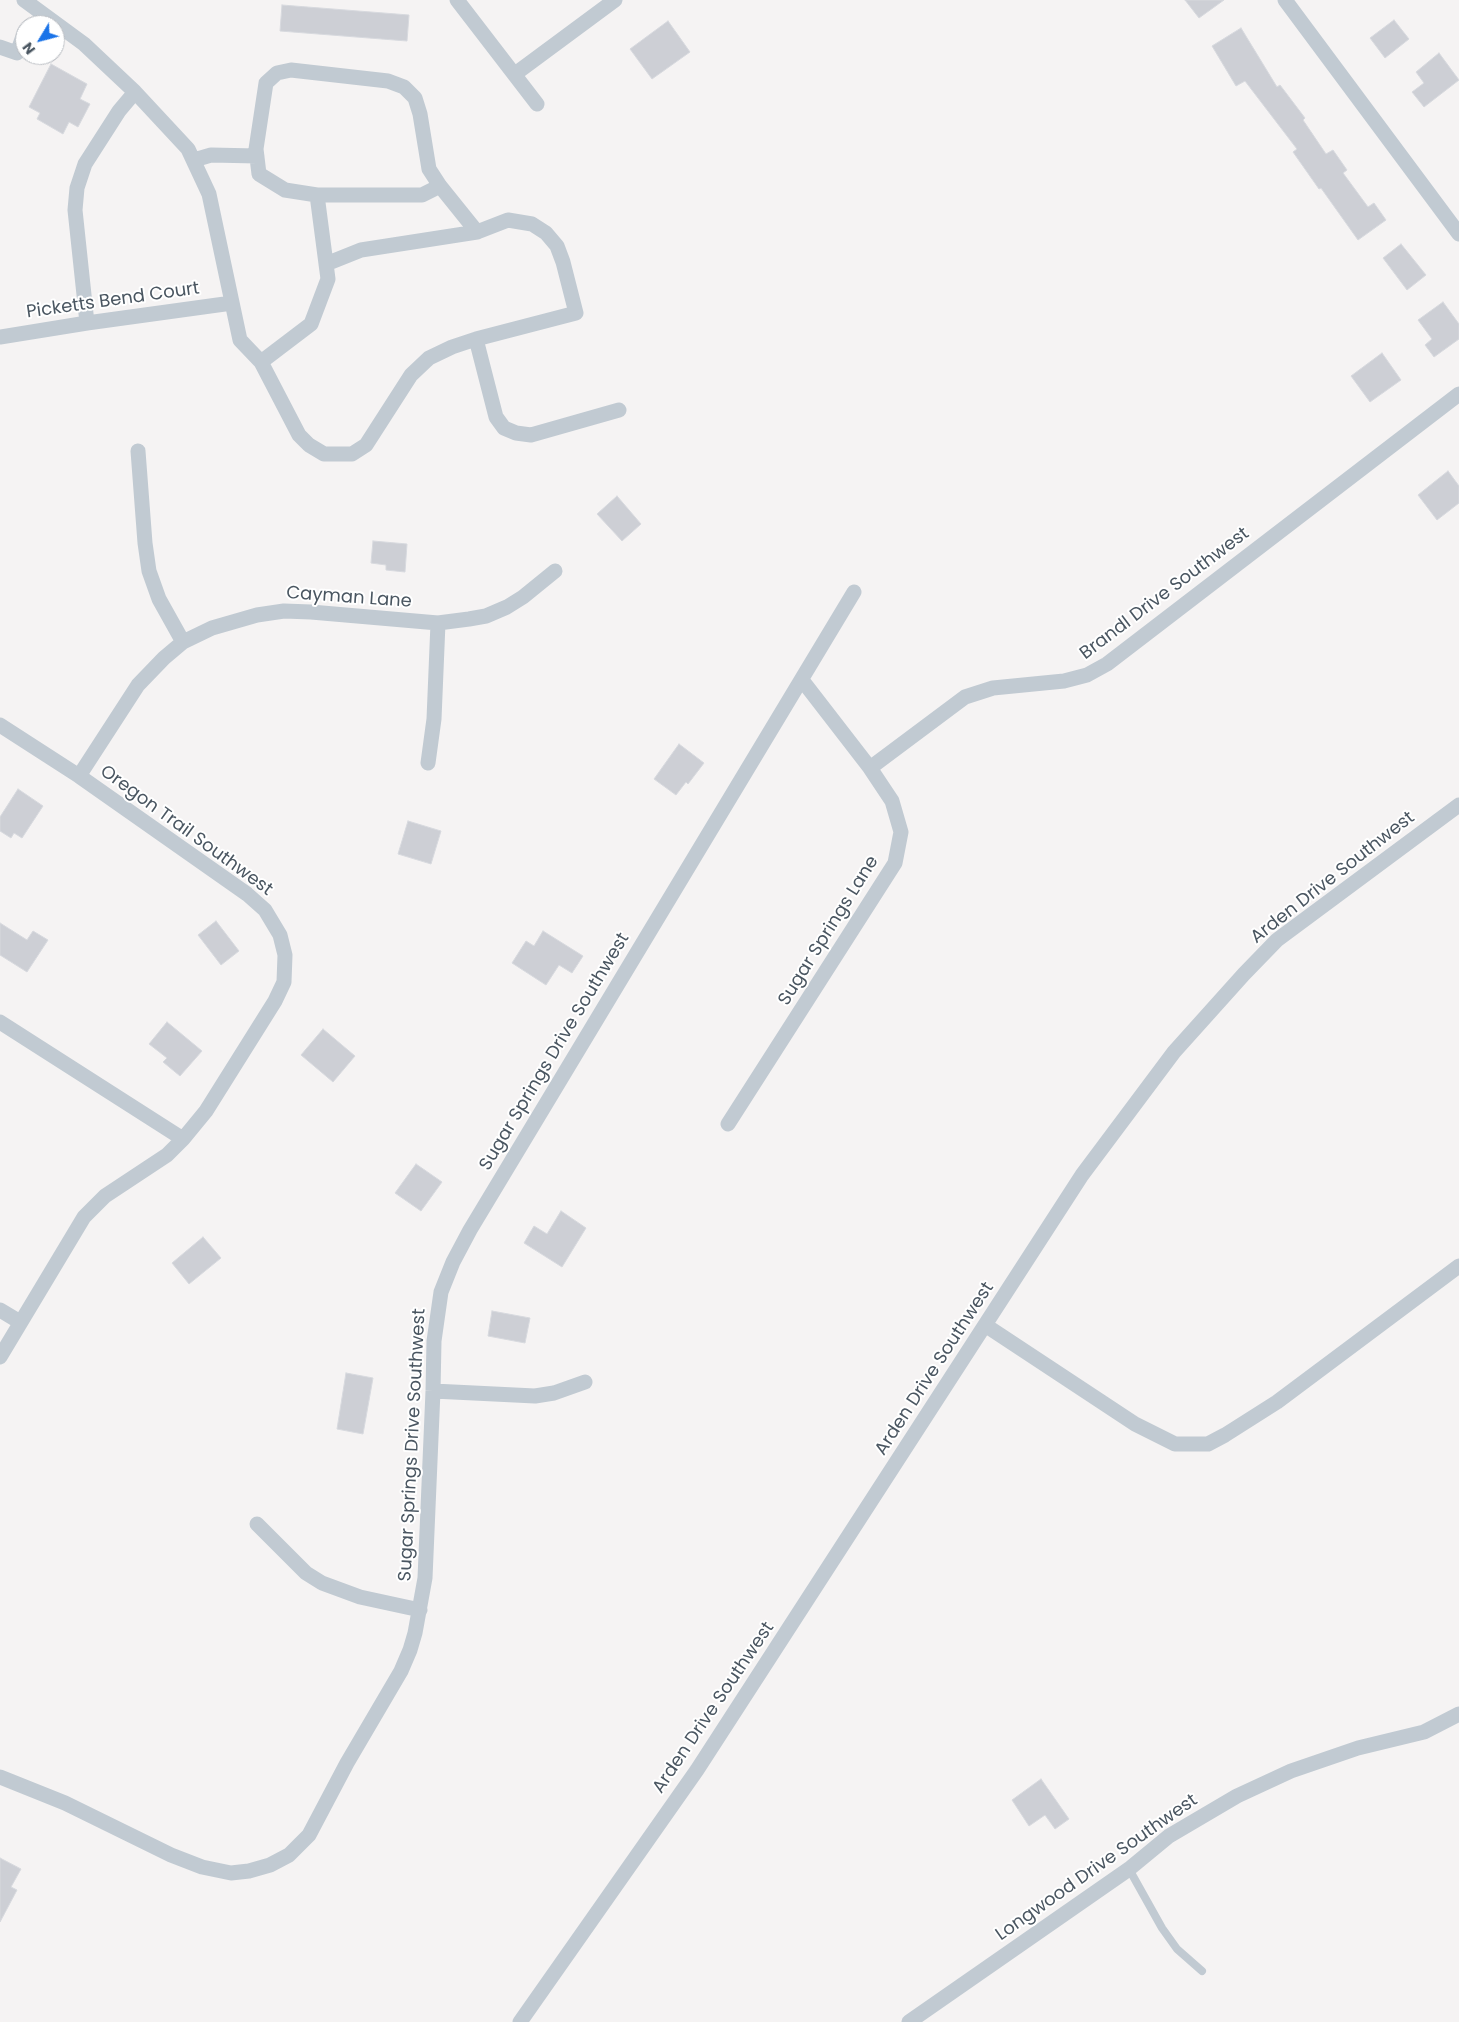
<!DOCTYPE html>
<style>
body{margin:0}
#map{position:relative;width:1459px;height:2022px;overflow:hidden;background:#f5f3f3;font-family:Poppins,sans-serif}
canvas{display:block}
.north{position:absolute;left:15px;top:15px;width:50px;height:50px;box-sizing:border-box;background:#fff;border:1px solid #b7bbc0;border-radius:50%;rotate:233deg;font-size:14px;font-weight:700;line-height:20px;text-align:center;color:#4a5661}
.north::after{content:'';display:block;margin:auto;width:18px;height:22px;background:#1a73e8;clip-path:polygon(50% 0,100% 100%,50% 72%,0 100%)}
</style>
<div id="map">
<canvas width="1459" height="2022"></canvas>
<div class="north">N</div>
</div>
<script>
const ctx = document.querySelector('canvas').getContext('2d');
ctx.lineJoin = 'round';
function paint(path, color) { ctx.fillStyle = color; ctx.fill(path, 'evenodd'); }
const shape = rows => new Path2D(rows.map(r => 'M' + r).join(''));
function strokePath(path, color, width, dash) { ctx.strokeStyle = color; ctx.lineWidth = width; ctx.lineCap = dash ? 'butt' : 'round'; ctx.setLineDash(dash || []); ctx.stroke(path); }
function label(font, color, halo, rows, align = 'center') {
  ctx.font = font + ' Poppins,sans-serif'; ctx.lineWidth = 4; ctx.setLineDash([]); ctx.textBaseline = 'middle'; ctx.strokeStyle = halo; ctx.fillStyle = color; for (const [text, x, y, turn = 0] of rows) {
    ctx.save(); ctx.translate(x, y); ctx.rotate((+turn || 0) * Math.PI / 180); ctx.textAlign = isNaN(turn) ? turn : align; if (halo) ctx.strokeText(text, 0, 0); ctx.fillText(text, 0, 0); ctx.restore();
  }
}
const building = shape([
 [1185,0,1224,0,1199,18,1185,0],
 [282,5,409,15,407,41,280,31,282,5],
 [1394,20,1409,39,1385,58,1370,38,1394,20],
 [668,21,690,52,652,79,630,49,668,21],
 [1241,28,1277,87,1280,85,1305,118,1303,120,1326,154,1333,150,1347,170,1343,173,1368,207,1374,203,1386,220,1358,240,1321,188,1319,189,1293,152,1297,149,1245,81,1236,86,1212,46,1241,28],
 [1439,53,1459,80,1424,107,1412,92,1424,83,1416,72,1439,53],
 [51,64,87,84,80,99,90,104,78,127,69,122,63,134,37,119,40,113,29,107,51,64],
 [1401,244,1426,275,1407,290,1383,258,1401,244],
 [1443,302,1459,324,1459,339,1434,357,1425,345,1432,339,1418,320,1443,302],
 [1382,353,1401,380,1370,402,1351,376,1382,353],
 [1448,471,1459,486,1459,503,1437,520,1418,495,1448,471],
 [617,496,641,524,622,541,597,514,617,496],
 [373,541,407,544,405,572,386,570,386,565,371,563,373,541],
 [679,744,704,763,688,784,686,782,676,795,654,779,679,744],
 [18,789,43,806,22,838,14,833,11,838,0,831,0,817,18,789],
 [408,821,441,831,431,864,398,854,408,821],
 [216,921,239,951,221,965,198,935,216,921],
 [0,923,27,940,33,931,48,940,27,972,0,955,0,923],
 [543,931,583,956,572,973,559,965,546,985,512,963,526,941,534,946,543,931],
 [167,1022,202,1051,180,1076,163,1062,167,1058,149,1044,167,1022],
 [323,1029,355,1056,333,1082,301,1055,323,1029],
 [416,1164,442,1182,421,1211,395,1193,416,1164],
 [561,1211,586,1228,562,1267,524,1243,534,1226,547,1234,561,1211],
 [203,1237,221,1258,189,1284,172,1263,203,1237],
 [492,1311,530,1318,525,1343,488,1336,492,1311],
 [346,1373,373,1378,363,1434,337,1429,346,1373],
 [1041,1779,1069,1819,1055,1829,1045,1815,1029,1826,1012,1800,1041,1779],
 [0,1858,21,1869,11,1887,17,1890,0,1922,0,1858]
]);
const lane = shape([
 [1129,1869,1162,1928,1177,1949,1202,1971]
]);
const street = shape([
 [24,0,84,44,135,92,188,149,209,194,240,340,261,362,299,435,309,445,324,454,352,454,366,445,411,375,429,358,452,347,476,339,576,313,563,262,557,246,546,233,532,224,508,220,477,232,440,186,429,169,420,114,415,98,404,87,388,81,291,70,277,73,266,83,256,149,259,174,285,190,317,195,328,279,311,324,261,362],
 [457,0,537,104],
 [1285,0,1459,234],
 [0,47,17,53,25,31],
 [515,74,615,0],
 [194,160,211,155,257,156],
 [317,195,422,195,440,186],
 [326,264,361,250,477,232],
 [87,323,75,210,77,188,85,164,119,111,135,92],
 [0,337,87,323,232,303],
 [476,339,496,417,504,428,516,433,531,435,619,410],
 [138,451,145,543,149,571,159,599,183,642],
 [0,725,79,776,247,894,265,910,280,935,285,955,284,982,275,1001,206,1111,183,1139,167,1155,105,1196,84,1217,0,1357],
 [428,763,434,719,438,623],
 [870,768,965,697,993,688,1064,681,1087,675,1107,664,1459,394],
 [79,776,138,685,164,658,183,642,212,628,257,615,284,611,311,612,438,623,469,619,486,616,507,607,523,597,555,571],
 [0,1022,183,1139],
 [728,1124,895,863,901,832,892,801,870,768,802,680],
 [0,1310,20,1322],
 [985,1325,1135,1424,1175,1444,1208,1444,1225,1435,1277,1402,1459,1266],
 [433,1391,535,1396,554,1393,585,1382],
 [257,1524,306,1573,322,1583,360,1597,420,1610],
 [0,1777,65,1803,171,1855,202,1867,231,1873,249,1871,270,1865,289,1855,309,1835,347,1763,401,1671,410,1650,415,1633,425,1578,433,1391,434,1341,441,1292,453,1262,470,1230,854,592],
 [520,2022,697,1770,1082,1175,1174,1052,1244,974,1277,940,1459,805],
 [909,2022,1129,1869,1169,1836,1237,1796,1291,1771,1358,1748,1424,1732,1459,1714]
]);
const streetNames = [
 ["Picketts Bend Court",113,301,-8],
 ["Brandl Drive Southwest",1165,594,-37],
 ["Cayman Lane",349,598,4],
 ["Oregon Trail Southwest",186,831,36],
 ["Arden Drive Southwest",1333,878,-38],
 ["Sugar Springs Lane",829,931,-58],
 ["Sugar Springs Drive Southwest",555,1052,-59],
 ["Arden Drive Southwest",935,1369,-57],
 ["Sugar Springs Drive Southwest",413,1445,-87],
 ["Arden Drive Southwest",714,1708,-56],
 ["Longwood Drive Southwest",1097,1868,-35]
];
paint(building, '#cdcfd5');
strokePath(building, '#d7d9de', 1);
strokePath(lane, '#c1cad2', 8);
strokePath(street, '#c1cad2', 15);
label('18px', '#4a5661', '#fff', streetNames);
</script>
